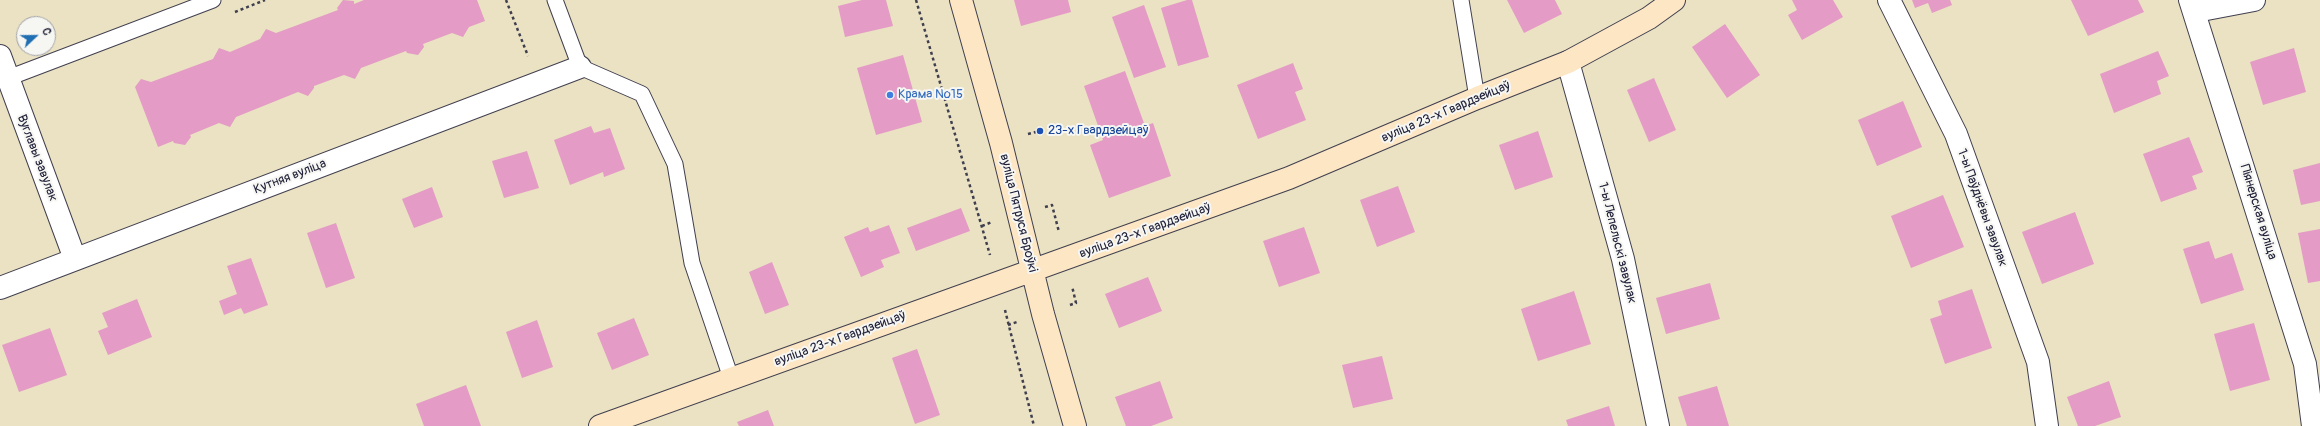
<!DOCTYPE html>
<meta charset="utf-8">
<style>
body{margin:0}
#map{position:relative;width:2320px;height:426px;overflow:hidden;background:#eae2c2;font-family:Pangolin,sans-serif}
canvas{display:block}
.north{position:absolute;left:16px;top:16px;width:40px;height:40px;box-sizing:border-box;background:#f6f6f2;border:1px solid #a1a1a9;border-radius:50%;rotate:68deg;font-size:11px;font-weight:700;line-height:16px;text-align:center;color:#22223b}
.north::after{content:'';display:block;margin:auto;width:14px;height:18px;background:#1f6fb2;clip-path:polygon(50% 0,100% 100%,50% 72%,0 100%)}
</style>
<div id="map">
<canvas width="2320" height="426"></canvas>
<div class="north">С</div>
</div>
<script>
const ctx = document.querySelector('canvas').getContext('2d');
ctx.lineJoin = 'round';
function paint(path, color) { ctx.fillStyle = color; ctx.fill(path, 'evenodd'); }
const shape = rows => new Path2D(rows.map(r => 'M' + r).join(''));
function strokePath(path, color, width, dash) { ctx.strokeStyle = color; ctx.lineWidth = width; ctx.lineCap = dash ? 'butt' : 'round'; ctx.setLineDash(dash || []); ctx.stroke(path); }
function label(font, color, halo, rows, align = 'center') {
  ctx.font = font + ' Pangolin,sans-serif'; ctx.lineWidth = 4; ctx.setLineDash([]); ctx.textBaseline = 'middle'; ctx.strokeStyle = halo; ctx.fillStyle = color; for (const [text, x, y, turn = 0] of rows) {
    ctx.save(); ctx.translate(x, y); ctx.rotate((+turn || 0) * Math.PI / 180); ctx.textAlign = isNaN(turn) ? turn : align; if (halo) ctx.strokeText(text, 0, 0); ctx.fillText(text, 0, 0); ctx.restore();
  }
}
const building = shape([
 [343,0,354,1,354,4,364,0,477,0,485,21,469,27,463,37,452,33,423,44,424,47,418,55,407,53,406,51,361,68,355,79,344,75,314,86,314,88,308,96,298,92,236,117,230,127,219,123,190,135,191,137,185,145,174,143,173,141,158,147,135,87,141,79,151,82,213,59,219,48,230,52,260,39,266,29,276,33,338,10,337,8],
 [862,0,886,0,893,26,845,37,838,6],
 [1014,0,1068,0,1071,12,1021,26],
 [1187,0,1192,0,1209,57,1178,66,1161,8],
 [1507,0,1555,0,1562,14,1524,33],
 [1792,0,1833,0,1843,17,1802,40,1788,15,1797,10],
 [1912,0,1950,0,1952,5,1932,13,1928,3,1915,8],
 [2071,0,2138,0,2144,12,2088,36],
 [1144,5,1166,67,1134,78,1112,17],
 [1725,24,1760,75,1727,98,1692,47],
 [2294,48,2306,92,2263,105,2250,62],
 [2158,51,2169,76,2157,81,2161,94,2114,113,2100,74],
 [903,55,922,122,876,135,857,68],
 [1293,63,1303,89,1295,92,1306,120,1258,139,1237,85],
 [1125,71,1145,126,1153,123,1171,176,1109,198,1090,145,1103,140,1084,86],
 [1654,78,1676,130,1649,142,1627,90],
 [1903,101,1922,147,1877,166,1858,120],
 [591,126,594,133,610,128,625,169,604,177,603,172,570,185,554,140],
 [1538,131,1553,177,1515,190,1499,145],
 [2189,137,2203,172,2192,176,2197,189,2161,202,2143,154],
 [527,151,539,188,504,198,492,161],
 [2320,163,2320,201,2301,205,2293,170],
 [1398,186,1415,232,1377,247,1360,200],
 [432,187,443,217,414,228,402,199],
 [1943,195,1964,247,1911,268,1891,216],
 [961,208,970,231,916,251,907,228],
 [2075,212,2094,264,2042,284,2022,232],
 [336,223,355,278,326,288,307,233],
 [889,225,900,253,881,260,884,267,861,277,844,237,868,227,870,232],
 [1304,227,1320,273,1279,287,1263,241],
 [2320,229,2320,281,2308,283,2298,233],
 [2209,241,2215,259,2232,253,2244,290,2201,304,2183,249],
 [251,258,268,305,244,314,241,308,224,315,219,301,237,294,227,266],
 [772,262,789,305,765,314,749,272],
 [1148,277,1162,311,1119,328,1105,294],
 [1710,283,1720,319,1666,334,1656,298],
 [1972,289,1992,348,1945,364,1930,319,1942,315,1938,301],
 [1574,291,1591,344,1538,361,1521,309],
 [137,299,152,337,108,355,98,331,108,327,102,313],
 [634,318,649,355,612,370,597,333],
 [537,320,553,367,522,378,506,332],
 [2254,323,2270,380,2230,391,2214,334],
 [50,328,67,375,19,392,2,345],
 [917,349,940,415,915,424,892,358],
 [1382,356,1393,399,1353,408,1342,365],
 [1160,381,1173,418,1151,426,1126,426,1115,397],
 [2109,381,2121,417,2095,426,2078,426,2067,397],
 [466,385,481,426,424,426,416,404],
 [1717,386,1729,426,1687,426,1678,397],
 [1609,406,1615,426,1568,426,1566,420],
 [768,410,774,426,739,426,737,422]
]);
const path = shape([
 [506,0,528,56],
 [916,0,990,255],
 [235,12,265,0],
 [1028,134,1040,131],
 [1045,207,1052,205,1059,232],
 [982,226,992,222],
 [1070,305,1076,303,1072,286],
 [1005,310,1034,426],
 [1008,325,1017,322]
]);
const lane = shape([
 [555,0,580,67,642,94,675,164,692,263,731,378],
 [1461,0,1477,98],
 [8,78,213,0]
]);
const street = shape([
 [1889,0,1956,134,2038,362,2047,426],
 [2190,0,2305,364,2313,426],
 [2196,11,2254,0],
 [0,56,75,259],
 [1568,62,1623,259,1658,426],
 [0,288,580,67]
]);
const secondary = shape([
 [961,0,1001,143,1043,314,1075,426],
 [600,426,1289,178,1477,98,1568,62,1649,18,1674,0]
]);
const markers = [
 [890,95,4,"#3f7fe0"],
 [1040,131,4,"#1a4fb4"]
];
const shopNames = [
 ["Крама №15",898,95]
];
const streetNames = [
 ["вуліца 23-х Гвардзейцаў",1446,112,-23],
 ["Вуглавы завулак",37,158,69],
 ["Кутняя вуліца",290,177,-21],
 ["1-ы Паўднёвы завулак",1982,208,70],
 ["Піянерская вуліца",2258,212,73],
 ["вуліца Пятруся Броўкі",1018,213,76],
 ["вуліца 23-х Гвардзейцаў",1145,231,-20],
 ["1-ы Лепельскі завулак",1617,243,76],
 ["вуліца 23-х Гвардзейцаў",840,339,-20]
];
const transitNames = [
 ["23-х Гвардзейцаў",1048,131]
];
paint(building, '#e49bc5');
strokePath(lane, '#403f4f', 17);
strokePath(street, '#403f4f', 24);
strokePath(secondary, '#403f4f', 24);
strokePath(path, '#403f4f', 2.5, [3, 3]);
strokePath(lane, '#fff', 15);
strokePath(street, '#fff', 22);
strokePath(secondary, '#fce6c4', 22);
for (const [x, y, r, color] of markers) { const dot = new Path2D(); dot.arc(x, y, r, 0, 2 * Math.PI); ctx.fillStyle = color; ctx.fill(dot); strokePath(dot, '#f6f6f2', 1.5); }
label('13px', '#366cbe', '#f6f6f2', shopNames, 'left');
label('13px', '#22223b', '#f6f6f2', streetNames);
label('13px', '#164399', '#f6f6f2', transitNames, 'left');
</script>
